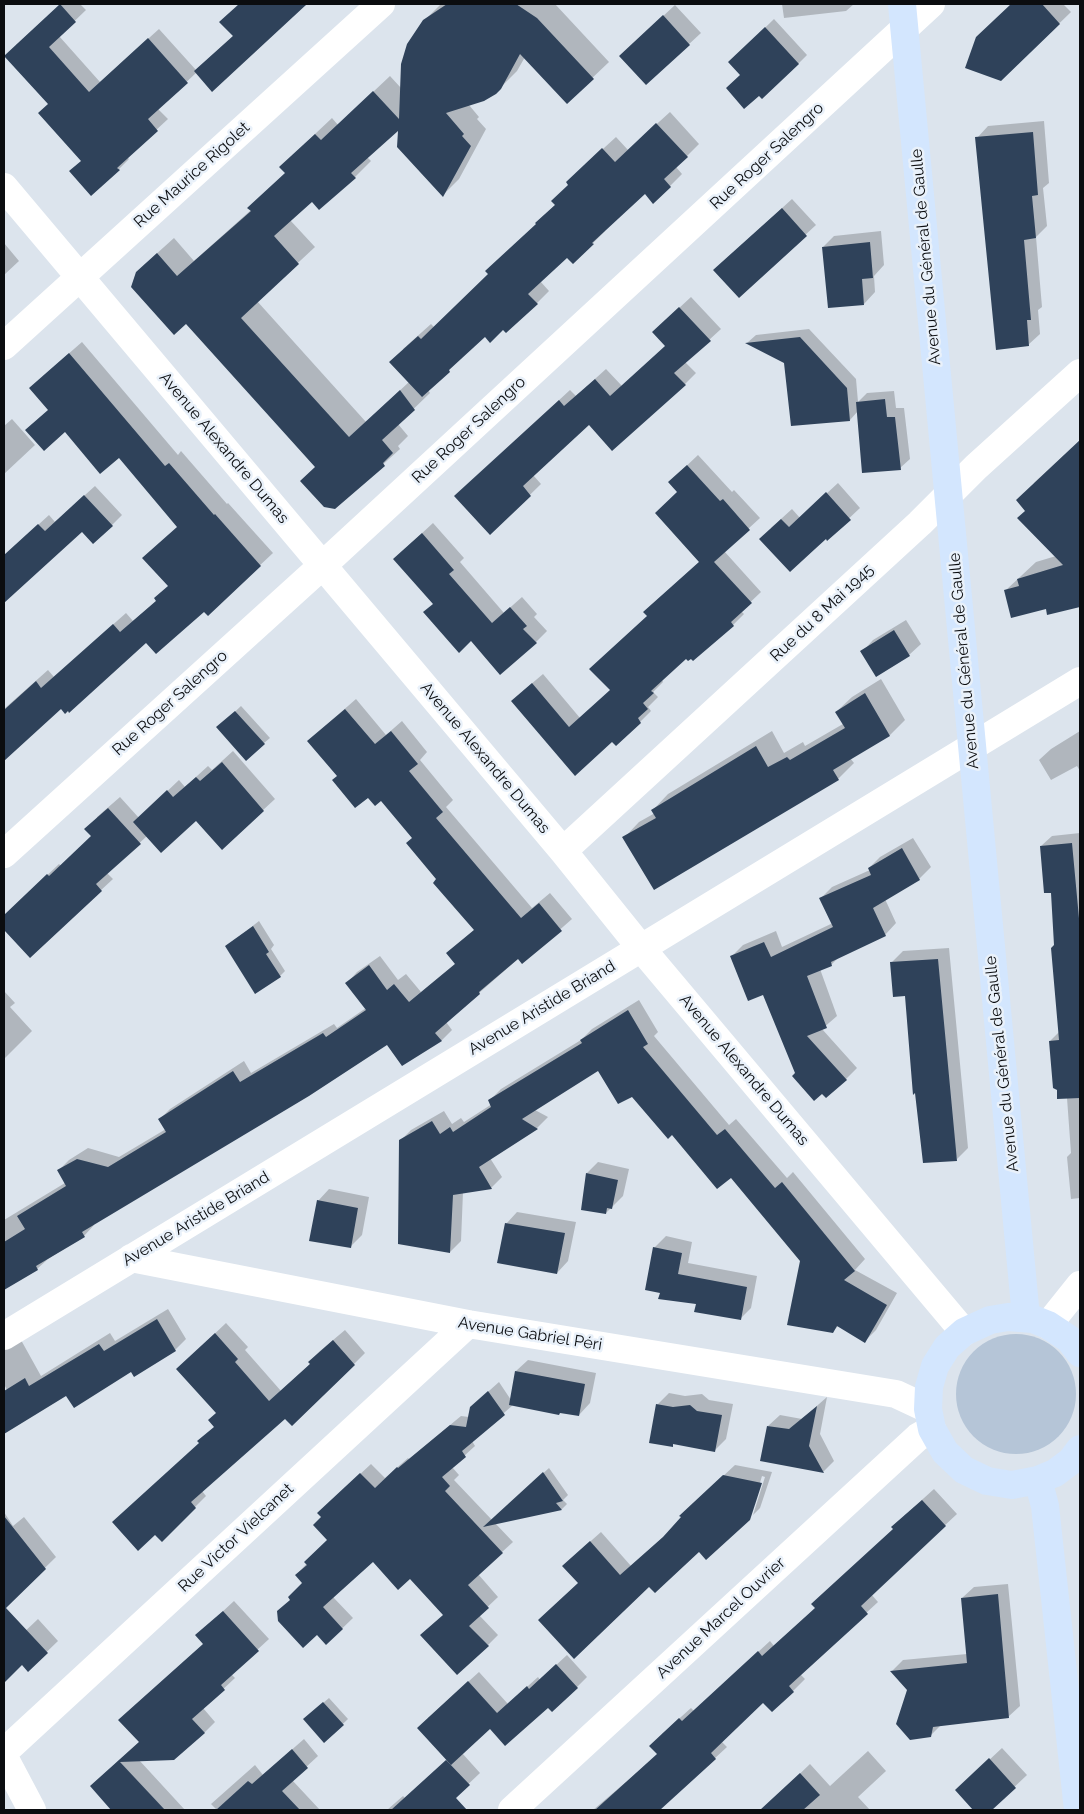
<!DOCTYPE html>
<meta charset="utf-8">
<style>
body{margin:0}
#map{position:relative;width:1084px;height:1814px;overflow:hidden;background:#dce4ed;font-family:Raleway,sans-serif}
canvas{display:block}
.frame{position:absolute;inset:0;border:5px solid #0b0d10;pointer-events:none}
</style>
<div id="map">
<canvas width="1084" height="1814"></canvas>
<div class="frame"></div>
</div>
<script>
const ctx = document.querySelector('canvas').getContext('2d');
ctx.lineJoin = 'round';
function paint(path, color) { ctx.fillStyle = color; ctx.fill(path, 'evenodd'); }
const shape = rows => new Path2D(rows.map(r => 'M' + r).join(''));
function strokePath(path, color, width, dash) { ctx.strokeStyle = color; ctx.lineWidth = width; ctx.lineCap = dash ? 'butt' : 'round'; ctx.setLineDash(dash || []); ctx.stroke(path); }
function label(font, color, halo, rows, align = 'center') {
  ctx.font = font + ' Raleway,sans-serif'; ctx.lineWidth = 5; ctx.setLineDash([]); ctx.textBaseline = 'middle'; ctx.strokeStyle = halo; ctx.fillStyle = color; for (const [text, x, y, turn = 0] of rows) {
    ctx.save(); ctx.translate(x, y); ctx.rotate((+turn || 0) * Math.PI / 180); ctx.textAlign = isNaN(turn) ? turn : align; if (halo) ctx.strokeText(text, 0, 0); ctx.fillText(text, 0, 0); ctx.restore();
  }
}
const green = shape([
 '956 1394a60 60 0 1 1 120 0a60 60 0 1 1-120 0Z'
]);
const shadow = shape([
 [61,4,80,4,86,10,59,36,100,82,159,29,196,70,234,35,221,22,240,4,308,4,197,72,158,109,168,119,127,157,129,159,119,169,82,160,16,45],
 [441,4,555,4,609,62,567,102,525,57,517,71,495,93,469,105,479,117,477,119,486,129,459,179,443,195,399,128,367,157,371,161,355,177,312,200,290,220,315,247,257,301,366,422,409,382,403,349,431,324,434,327,490,274,537,224,536,223,556,204,580,170,616,137,628,150,670,112,699,144,676,167,682,174,670,186,645,193,604,230,605,231,593,243,568,256,540,281,549,291,537,303,503,328,485,335,428,390,430,393,398,424,408,436,398,446,400,449,335,508,316,467,154,256,174,238,194,261,251,210,286,173,297,151,332,118,338,125,390,76,401,88,424,21],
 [782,4,854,4,846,11,784,18],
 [1012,4,1063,4,1071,12,1001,80,989,26],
 [675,5,701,33,646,84,632,45],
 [774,19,807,55,798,64,741,75,730,62],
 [1044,121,1049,183,1043,188,1047,226,1036,237,1042,307,1038,310,1040,334,1028,345,977,138,988,126],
 [792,199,816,225,739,296,724,261],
 [881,231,884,265,874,276,875,292,864,304,823,247,834,236],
 [4,243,19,261,4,275],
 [691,297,721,329,685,362,696,373,685,384,589,424,533,475,541,484,490,534,467,485,570,390,576,396,606,369,622,386,667,346,665,321],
 [809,329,856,379,858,402,867,393,894,391,896,408,904,408,910,459,900,468,858,411,850,420,785,362,747,343,756,335],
 [82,342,178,455,181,451,227,504,228,503,273,553,208,614,204,610,146,642,61,708,4,760,4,709,48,670,54,677,126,613,133,621,157,600,169,586,178,526,119,456,49,410,43,376],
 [12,419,35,445,4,474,4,426],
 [1080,440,1080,606,1048,613,1047,608,1006,590,1036,562,1056,556,1026,510,1034,483],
 [698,455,732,492,734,490,760,518,724,551,761,592,741,611,744,614,733,625,693,660,686,657,662,680,663,682,653,692,658,697,648,707,651,711,640,722,616,745,612,740,575,774,523,691,543,674,580,718,611,690,648,615,644,612,700,561,678,492,680,472],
 [838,483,860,508,827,539,771,528,792,509,800,518],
 [95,486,122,515,112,525,82,531,22,585,4,565,4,556,49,515,55,522],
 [433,523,464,558,460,562,504,613,522,597,537,614,534,617,547,631,536,642,471,639,434,603,406,548],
 [906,620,921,644,909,655,862,652,873,640],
 [881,679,905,720,890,735,850,758,854,763,838,779,624,838,639,822,655,813,653,810,668,794,772,731,784,753,803,742,805,746,843,724,836,712,852,697],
 [356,699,386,735,402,721,427,752,420,760,453,800,446,807,532,908,550,893,572,919,523,962,519,958,446,1022,452,1030,442,1040,402,1064,387,1044,93,1224,94,1225,84,1236,48,1259,37,1269,4,1285,4,1220,65,1183,58,1171,69,1160,88,1148,119,1157,166,1129,160,1119,170,1109,244,1061,251,1073,334,1024,337,1028,366,1008,347,983,357,972,380,956,398,980,406,974,421,992,456,963,459,943,475,929,438,879,413,837,381,799,368,796,338,776,308,741],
 [241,706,270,738,264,743,224,722],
 [1080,731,1080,771,1077,766,1051,780,1039,760,1051,749],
 [233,751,275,799,222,848,196,820,147,836,107,873,113,879,30,956,4,929,4,916,59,864,61,866,93,836,97,817,120,797,139,818,179,780,185,787,208,766,212,770],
 [1080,833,1080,1198,1071,1199,1067,1157,1071,1153,1067,1098,1050,1041,1059,1032,1053,892,1041,846,1052,836],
 [913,838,931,867,919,879,885,899,896,923,885,935,840,956,832,964,820,969,837,1016,822,1029,857,1068,846,1079,796,1073,763,993,732,956,743,945,776,931,782,947,833,923,821,898,832,887,870,870,869,868,880,857],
 [259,921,274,945,271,949,285,971,280,976,227,946],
 [949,948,968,1148,957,1159,906,995,891,963,903,951],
 [4,991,15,1003,10,1007,32,1031,4,1059],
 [639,1000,658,1032,654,1036,729,1125,736,1119,787,1178,793,1172,865,1259,855,1270,897,1293,876,1330,865,1341,839,1325,832,1332,801,1260,731,1176,672,1134,632,1095,598,1069,535,1110,548,1117,537,1128,490,1158,502,1177,491,1188,463,1192,461,1241,450,1252,400,1141,411,1130,444,1111,452,1124,461,1118,464,1122,492,1104,490,1100,501,1089,581,1040,592,1029],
 [598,1162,629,1169,623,1196,606,1213,582,1209,587,1173],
 [329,1189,369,1197,362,1235,350,1247,318,1201],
 [517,1212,576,1222,568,1261,557,1273,506,1224],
 [666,1236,692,1242,688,1263,757,1276,751,1308,740,1319,662,1292,654,1248],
 [168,1309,186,1339,175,1350,132,1370,67,1394,4,1432,4,1399,9,1394,4,1384,4,1335,21,1340,41,1376,110,1333,115,1341],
 [226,1323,248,1347,245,1350,281,1391,311,1363,309,1362,320,1351,345,1330,365,1353,354,1364,285,1417,202,1491,206,1496,162,1540,200,1443,215,1426,217,1413,189,1358],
 [528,1360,596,1373,590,1403,579,1415,513,1405,472,1441,475,1446,452,1467,459,1475,454,1480,492,1520,549,1468,568,1495,563,1500,567,1504,562,1509,495,1523,513,1542,478,1574,498,1597,479,1615,498,1635,488,1645,444,1614,410,1577,373,1561,333,1597,353,1618,326,1644,291,1599,303,1583,296,1575,329,1540,323,1517,329,1503,371,1464,385,1478,408,1458,409,1459,461,1416,469,1417,471,1407,499,1382,511,1400,516,1371],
 [669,1393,685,1396,702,1394,709,1400,733,1404,726,1439,715,1450,674,1443,672,1445,657,1405],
 [827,1397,820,1434,834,1461,823,1472,768,1426,780,1415,802,1419],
 [735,1465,772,1472,760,1508,753,1515,765,1477,762,1476,749,1519,699,1550,649,1585,579,1583,574,1556,601,1532,631,1566,670,1531,692,1505],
 [934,1489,957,1514,871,1594,878,1602,800,1674,805,1679,793,1691,772,1711,764,1701,721,1741,727,1747,659,1810,593,1810,659,1754,662,1734,691,1708,694,1711,770,1641,774,1646,816,1608,894,1529,904,1516],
 [4,1512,13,1526,24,1517,56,1557,4,1608],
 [1008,1584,1020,1706,1008,1717,941,1725,930,1736,909,1689,892,1671,903,1660,967,1654,962,1598,974,1587],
 [234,1601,269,1639,231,1674,235,1678,203,1708,215,1722,204,1733,139,1760,185,1810,115,1810,91,1786,140,1741,204,1643,208,1625],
 [38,1619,58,1641,28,1670,19,1637],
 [567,1655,587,1677,577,1687,548,1707,490,1727,462,1753,480,1773,441,1810,387,1810,403,1796,405,1798,448,1759,428,1718,479,1672,508,1704,538,1677,540,1680],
 [329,1698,348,1719,324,1742,310,1714],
 [304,1739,318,1756,292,1780,320,1810,217,1810,211,1804,255,1765,263,1775],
 [1002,1748,1027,1775,990,1810,975,1810,957,1790],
 [868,1751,886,1771,858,1797,870,1810,765,1810,763,1809,810,1764,830,1786]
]);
const building = shape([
 [60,4,76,22,49,47,89,92,148,38,188,83,148,119,158,131,117,168,120,170,91,196,69,171,81,161,38,113,48,104,4,56],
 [239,4,307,4,212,92,194,71,233,36,219,22],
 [447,4,516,4,537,18,594,79,567,104,520,54,501,89,496,94,484,101,446,113,464,134,462,136,471,146,443,197,397,147,398,131,351,173,356,178,319,210,312,202,274,236,299,264,241,318,349,437,400,390,415,410,382,440,393,453,383,463,385,466,335,509,324,507,300,481,315,467,186,324,174,335,131,287,136,272,157,253,177,276,251,211,247,208,285,173,279,167,315,134,321,140,373,91,399,119,401,64,407,44,423,20],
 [1011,4,1042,4,1060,24,1001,81,965,68,976,37],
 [663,15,690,45,646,85,619,56],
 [765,27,799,64,762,99,759,96,744,109,726,88,740,75,728,62],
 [656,123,688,157,664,179,671,187,653,204,645,194,592,243,594,244,573,264,567,258,528,294,538,304,506,333,503,330,490,343,485,337,449,370,450,372,422,397,389,362,418,336,421,339,488,274,485,271,536,224,535,223,555,205,551,201,568,185,566,182,602,148,615,162],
 [1033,132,1038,195,1032,196,1036,238,1024,240,1031,320,1027,320,1029,346,996,350,975,137],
 [782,208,807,236,739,298,713,270],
 [870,242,873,278,862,279,864,305,828,308,822,247],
 [679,307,711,341,674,373,686,385,612,451,589,425,523,486,531,496,490,535,454,496,559,400,564,406,595,379,610,396,665,346,652,332],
 [800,337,847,388,850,421,791,426,784,363,745,343],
 [69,353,165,466,169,463,214,515,215,514,261,566,208,616,204,612,156,654,146,643,69,713,68,711,65,714,61,709,4,761,4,710,36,681,41,688,113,624,120,632,156,601,154,598,168,586,142,558,177,527,119,458,100,474,65,432,44,451,25,430,48,410,29,388],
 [885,399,887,417,895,417,901,470,862,473,856,402],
 [1080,440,1080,607,1047,615,1046,609,1011,618,1004,590,1019,586,1017,579,1063,565,1017,518,1025,511,1016,500],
 [687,465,720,501,723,499,750,530,714,562,752,603,731,622,734,626,693,661,691,659,688,661,686,659,651,691,654,693,643,703,648,709,638,718,641,723,616,746,612,742,575,776,511,701,532,683,569,727,610,690,589,669,647,616,643,612,699,562,655,513,677,492,668,482],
 [826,492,851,520,827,541,826,539,815,549,790,572,759,539,781,519,789,527],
 [84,495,113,526,93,544,82,532,4,603,4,555,38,524,45,531],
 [422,533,454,570,449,574,492,623,510,607,527,626,523,629,537,643,500,675,471,641,459,653,423,612,433,604,393,559],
 [894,630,910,656,876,677,860,651],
 [865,693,890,736,833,770,839,780,654,890,622,837,656,818,651,810,756,746,768,767,787,757,790,760,845,728,835,712],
 [345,709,375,744,391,731,418,764,409,771,443,812,436,818,521,918,539,903,562,931,522,964,518,959,479,992,480,994,435,1033,442,1041,402,1066,387,1045,309,1096,82,1232,85,1237,36,1266,38,1270,4,1290,4,1242,25,1229,17,1216,66,1186,57,1170,77,1159,108,1167,166,1132,158,1119,233,1071,240,1082,323,1033,326,1037,366,1010,345,983,369,965,387,990,394,984,409,1002,455,964,446,953,474,930,433,883,436,879,406,843,412,838,381,801,375,806,368,798,355,808,332,780,337,776,307,741],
 [235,711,265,744,246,761,216,727],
 [222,762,264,811,222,850,196,821,161,853,133,822,167,790,173,797,196,777,200,781],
 [108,808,141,844,96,884,102,891,30,958,4,930,4,915,47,874,49,876,91,836,84,829],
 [1072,843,1080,929,1080,1098,1057,1099,1057,1090,1053,1088,1049,1041,1059,1040,1051,948,1054,945,1051,893,1044,893,1040,846],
 [902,848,920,880,873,908,886,936,831,962,832,966,807,976,827,1028,807,1036,847,1080,826,1098,822,1094,814,1101,792,1076,795,1073,763,995,748,1001,730,956,764,942,771,957,833,927,819,898,871,875,868,868],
 [253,926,269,952,266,954,281,977,255,994,225,946],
 [938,959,957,1161,923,1163,915,1093,913,1095,905,996,893,997,890,962],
 [628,1010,648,1044,643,1047,717,1135,725,1129,775,1188,782,1182,855,1271,844,1280,887,1305,865,1343,837,1326,833,1333,787,1325,800,1261,731,1178,717,1189,672,1135,668,1139,632,1097,618,1104,598,1071,522,1119,538,1129,479,1167,492,1189,453,1195,450,1253,398,1244,399,1140,432,1121,440,1134,450,1127,453,1132,491,1107,488,1100,582,1043,580,1040],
 [586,1173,618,1180,612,1209,607,1208,606,1214,581,1210],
 [317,1200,358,1208,351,1248,309,1241],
 [505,1223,565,1233,557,1274,497,1263],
 [653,1247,682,1253,678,1274,747,1287,741,1320,694,1312,696,1304,658,1299,660,1293,645,1290],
 [157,1319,176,1351,134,1377,131,1372,74,1408,66,1396,4,1434,4,1391,25,1378,29,1386,99,1344,104,1351],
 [215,1333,238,1359,235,1362,269,1401,310,1364,308,1362,333,1340,355,1365,292,1426,285,1419,191,1502,196,1508,162,1542,155,1535,138,1551,112,1522,199,1443,197,1441,214,1427,208,1420,216,1413,176,1369],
 [515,1371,585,1384,579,1416,560,1413,559,1415,509,1405],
 [488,1391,505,1415,462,1451,466,1457,442,1477,450,1486,445,1491,503,1553,468,1585,489,1608,469,1626,489,1646,457,1675,420,1635,443,1615,410,1579,398,1590,373,1562,323,1607,343,1629,326,1645,317,1635,303,1648,278,1621,277,1611,290,1600,288,1597,302,1583,295,1575,307,1565,304,1562,327,1540,313,1525,321,1517,317,1513,360,1473,375,1488,397,1467,398,1468,450,1425,466,1427,470,1407],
 [656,1404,673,1407,690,1405,697,1411,722,1415,715,1452,673,1444,673,1447,649,1443],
 [817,1406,809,1446,824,1473,760,1461,767,1426,789,1429],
 [543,1472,563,1501,556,1503,562,1510,483,1527],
 [723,1475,762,1483,750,1520,706,1560,699,1552,655,1593,649,1587,574,1659,538,1620,578,1583,562,1566,590,1541,620,1575,663,1537,681,1517,679,1516],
 [922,1500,946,1526,861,1606,868,1614,789,1686,794,1692,772,1712,763,1703,711,1753,716,1759,660,1810,595,1810,657,1754,649,1746,679,1718,682,1721,758,1651,762,1656,815,1608,811,1604,893,1529,891,1527],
 [4,1516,46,1569,6,1608,48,1653,28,1672,22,1665,4,1683],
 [998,1594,1009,1718,933,1727,931,1737,910,1740,896,1724,907,1690,890,1671,967,1663,961,1598],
 [223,1611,259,1651,221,1685,225,1690,192,1719,205,1733,174,1760,120,1762,165,1810,111,1810,90,1786,139,1742,118,1720,203,1644,195,1635],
 [556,1664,578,1688,552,1712,548,1708,505,1746,490,1729,451,1765,417,1728,468,1681,497,1713,527,1686,529,1689],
 [323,1702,344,1725,324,1743,303,1719],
 [292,1749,308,1768,282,1791,300,1810,216,1810,248,1781,252,1784],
 [989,1758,1016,1788,992,1810,973,1810,955,1790],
 [446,1760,470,1785,456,1798,467,1810,391,1810],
 [800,1773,820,1795,803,1810,760,1810]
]);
const street = shape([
 [4,187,563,851,641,948,964,1332],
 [4,346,381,4],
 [563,851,920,523,976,467,1080,373],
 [4,854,323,565,931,4],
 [131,1258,468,1324,896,1394,928,1409],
 [1048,1325,1080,1285],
 [4,1336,1080,681],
 [4,1752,468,1324],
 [4,1757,32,1810],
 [512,1810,918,1437,932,1429]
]);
const secondary = shape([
 [902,4,1026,1317],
 [1080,1353,1069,1339,1048,1325,1033,1319,1008,1317,990,1320,964,1332,947,1347,935,1366,929,1387,928,1409,932,1429,945,1452,964,1470,987,1481,1012,1485,1038,1480,1055,1473,1071,1461,1080,1449],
 [1038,1480,1045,1506,1078,1810]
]);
const streetNames = [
 ["Rue Roger Salengro",767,156,-43],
 ["Rue Maurice Rigolet",192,175,-42],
 ["Avenue du Général de Gaulle",926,257,-95],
 ["Rue Roger Salengro",469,430,-43],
 ["Avenue Alexandre Dumas",224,448,50],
 ["Rue du 8 Mai 1945",822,613,-43],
 ["Avenue du Général de Gaulle",964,661,-95],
 ["Rue Roger Salengro",170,703,-42],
 ["Avenue Alexandre Dumas",485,758,50],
 ["Avenue Aristide Briand",542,1008,-31],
 ["Avenue du Général de Gaulle",1002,1064,-96],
 ["Avenue Alexandre Dumas",744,1070,50],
 ["Avenue Aristide Briand",196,1219,-31],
 ["Avenue Gabriel Péri",530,1334,9],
 ["Rue Victor Vielcanet",236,1538,-43],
 ["Avenue Marcel Ouvrier",721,1618,-43]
];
paint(green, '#b5c5d7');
paint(shadow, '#0003');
paint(building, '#2f425a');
strokePath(street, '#fff', 28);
strokePath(secondary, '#d3e6fe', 28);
label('16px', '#0b0d10', '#e9f1fa', streetNames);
</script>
